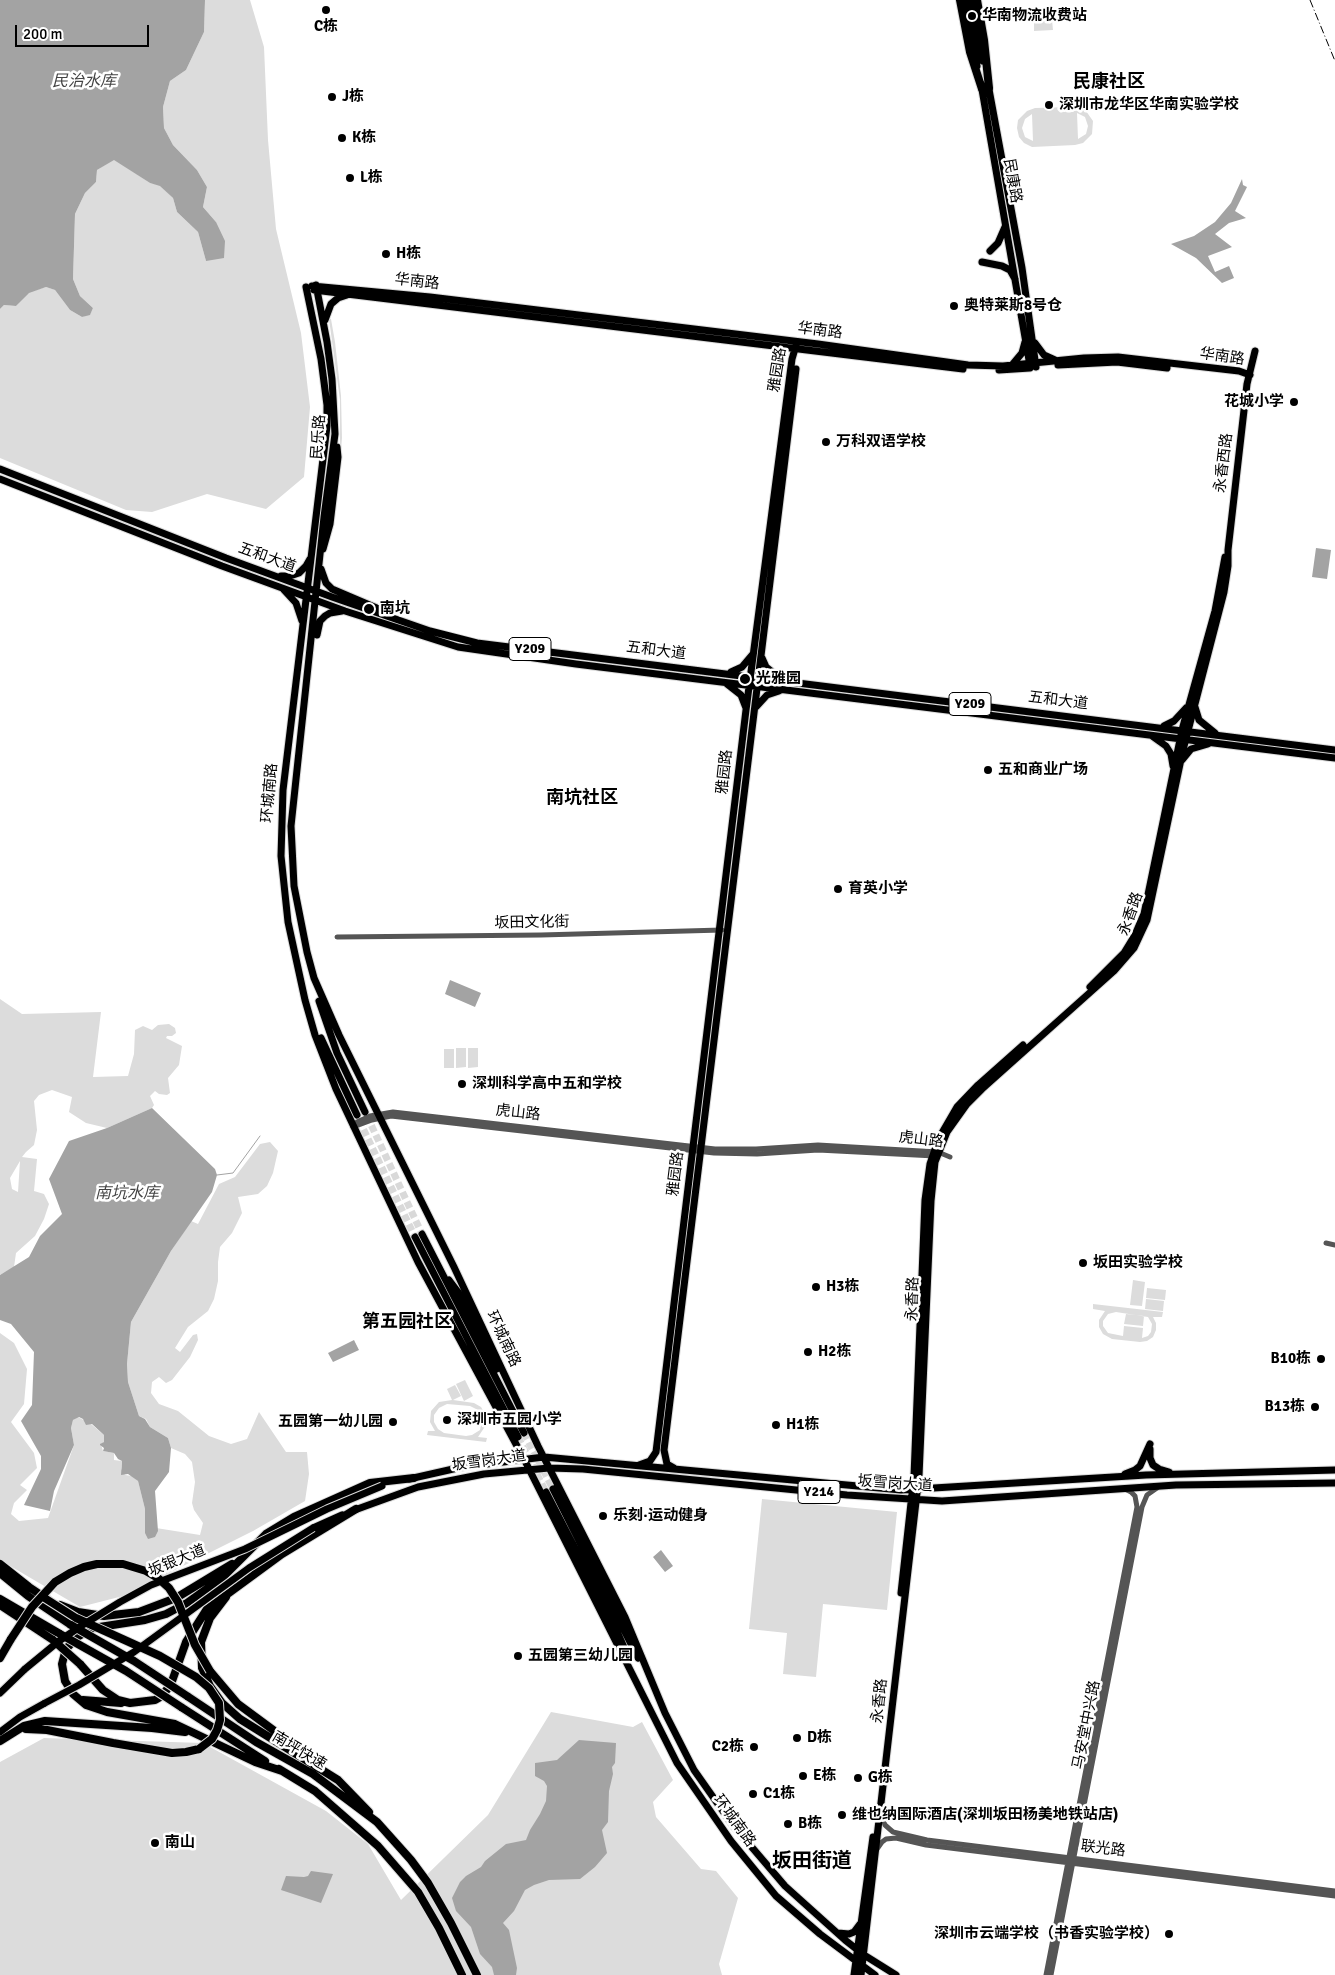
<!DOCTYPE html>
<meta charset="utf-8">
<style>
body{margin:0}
#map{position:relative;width:1335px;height:1975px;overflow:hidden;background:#fff;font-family:Signika,sans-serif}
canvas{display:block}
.scale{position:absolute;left:15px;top:25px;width:134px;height:22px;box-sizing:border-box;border:2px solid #000;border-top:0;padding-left:6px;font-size:15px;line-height:18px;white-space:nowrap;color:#000;-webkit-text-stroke:4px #fff;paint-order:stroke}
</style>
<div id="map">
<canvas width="1335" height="1975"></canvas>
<div class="scale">200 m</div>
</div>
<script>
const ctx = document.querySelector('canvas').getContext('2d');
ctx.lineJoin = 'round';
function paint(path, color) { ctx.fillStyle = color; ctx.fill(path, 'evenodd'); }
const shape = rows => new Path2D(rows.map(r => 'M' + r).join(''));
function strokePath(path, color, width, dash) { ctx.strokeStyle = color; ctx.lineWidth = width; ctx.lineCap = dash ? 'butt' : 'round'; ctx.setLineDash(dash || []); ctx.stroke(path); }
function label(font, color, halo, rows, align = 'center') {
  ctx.font = font + ' Signika,"Noto Sans SC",sans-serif'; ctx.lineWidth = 5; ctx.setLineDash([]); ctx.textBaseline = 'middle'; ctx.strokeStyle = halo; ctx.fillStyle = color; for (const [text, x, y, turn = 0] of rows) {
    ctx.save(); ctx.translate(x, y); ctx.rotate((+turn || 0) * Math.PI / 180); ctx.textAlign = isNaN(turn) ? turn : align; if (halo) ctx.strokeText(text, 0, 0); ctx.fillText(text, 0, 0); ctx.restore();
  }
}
const green = shape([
 [205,0,250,0,264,47,268,140,276,229,301,333,310,407,304,477,266,509,207,494,152,512,126,510,0,458,0,309,4,305,16,306,29,292,46,287,55,290,70,310,82,317,90,314,93,308,80,296,73,279,75,214,85,193,96,182,97,170,114,159,150,183,160,185,173,198,177,212,198,232,206,261,216,222,203,207,207,187,197,170,173,145,164,128,163,107,170,81,186,70,204,32],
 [1052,8,1052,18,1034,19,1034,9],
 [1052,20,1053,30,1034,31,1034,21],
 [1074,107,1086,111,1093,121,1092,134,1083,143,1075,145,1032,147,1024,143,1019,137,1017,128,1018,120,1027,111,1035,108],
 [1077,113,1085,117,1088,126,1086,134,1078,139],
 [1032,114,1033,141,1025,137,1022,128,1025,119],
 [329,319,331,319,335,342,341,396,342,438,340,462,340,400],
 [0,999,22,1014,101,1012,93,1077,128,1076,134,1054,135,1030,143,1026,152,1030,158,1025,169,1024,175,1028,176,1033,172,1036,167,1036,166,1038,182,1046,179,1065,168,1078,170,1093,167,1095,159,1094,155,1091,150,1096,154,1105,152,1108,107,1128,86,1123,69,1112,72,1097,52,1090,39,1095,34,1101,37,1130,34,1145,26,1152,22,1157,37,1159,34,1191,44,1194,49,1204,44,1219,35,1236,16,1253,14,1267,0,1275],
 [20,1161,18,1192,12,1189,10,1178],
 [456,1048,466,1048,466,1067,456,1068],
 [468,1048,478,1048,478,1067,468,1068],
 [444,1049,454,1049,454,1068,444,1068],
 [270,1142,278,1151,273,1173,267,1186,258,1194,238,1197,242,1213,232,1233,220,1247,218,1262,218,1281,214,1299,208,1311,188,1327,175,1348,180,1352,193,1335,197,1334,198,1340,190,1357,172,1380,166,1383,159,1377,152,1382,151,1393,159,1404,178,1411,209,1436,231,1444,247,1439,259,1412,286,1452,307,1452,309,1474,305,1501,253,1531,123,1596,80,1607,0,1560,0,1333,14,1343,27,1369,24,1404,11,1422,34,1453,37,1468,20,1485,27,1490,14,1503,11,1514,19,1521,48,1518,74,1445,71,1428,73,1420,78,1417,91,1424,104,1435,104,1442,101,1444,103,1451,114,1453,114,1460,122,1461,121,1469,125,1475,132,1476,138,1481,145,1509,145,1533,156,1528,200,1535,203,1523,194,1510,192,1503,195,1482,192,1462,185,1454,171,1448,168,1438,150,1427,146,1419,139,1416,128,1382,127,1364,131,1322,171,1251,191,1221,198,1224,219,1184,235,1177,260,1144],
 [1133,1280,1145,1282,1142,1306,1130,1305],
 [1147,1288,1166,1290,1165,1300,1146,1298],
 [1146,1299,1164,1301,1163,1311,1145,1309],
 [1093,1304,1163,1312,1162,1317,1153,1317,1156,1323,1156,1330,1153,1337,1147,1341,1140,1342,1112,1339,1103,1334,1099,1327,1099,1320,1105,1311,1093,1309],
 [1116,1312,1148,1317,1152,1324,1151,1332,1148,1336,1142,1338,1143,1328,1124,1326,1123,1336,1108,1333,1103,1326,1103,1321,1108,1314],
 [1126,1314,1144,1316,1143,1326,1124,1324],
 [465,1380,473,1396,464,1401,456,1384],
 [455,1385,461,1396,453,1400,474,1403,481,1407,485,1414,486,1425,478,1437,487,1438,486,1442,427,1435,428,1431,435,1431,430,1422,431,1411,439,1402,452,1400,447,1389],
 [447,1404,470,1406,478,1410,482,1418,480,1430,472,1435,466,1436,444,1433,438,1429,434,1422,434,1415,439,1408],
 [762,1499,897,1512,887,1610,823,1604,816,1677,783,1674,787,1633,749,1629],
 [551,1712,633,1727,642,1722,673,1780,653,1802,656,1817,701,1869,716,1871,738,1898,719,1964,722,1975,0,1975,0,1762,44,1738,203,1743,326,1811,368,1844,401,1900,488,1815]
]);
const water = shape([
 [0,0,205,0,204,32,186,70,170,81,163,107,164,128,173,145,197,170,207,187,203,207,216,222,225,241,224,258,206,261,198,232,177,212,173,198,160,186,150,183,114,160,97,170,96,182,85,193,75,214,73,279,80,296,93,308,90,315,82,317,70,310,55,290,46,287,29,293,16,306,4,305,0,309],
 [1242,179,1243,185,1247,187,1235,211,1246,218,1229,223,1215,234,1232,247,1208,256,1215,272,1229,266,1234,278,1222,283,1196,258,1171,244,1194,236,1215,222,1231,203],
 [1316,548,1331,550,1327,579,1312,577],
 [450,980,481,993,475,1007,445,994],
 [152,1108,215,1169,217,1175,212,1192,171,1251,131,1322,127,1364,128,1382,139,1416,145,1419,150,1427,168,1438,171,1448,169,1472,155,1491,158,1531,155,1537,148,1539,145,1533,145,1509,138,1481,128,1474,121,1475,122,1461,118,1459,114,1453,103,1451,104,1448,100,1445,100,1444,104,1442,104,1435,92,1424,86,1425,83,1419,79,1417,73,1420,71,1428,74,1445,54,1491,50,1511,24,1505,41,1469,41,1456,21,1421,32,1405,34,1352,11,1324,0,1320,0,1275,29,1257,40,1236,62,1214,49,1179,69,1141,107,1128],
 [354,1340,359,1350,333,1362,328,1353],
 [661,1550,673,1566,665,1572,653,1557],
 [579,1740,616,1743,615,1763,612,1767,613,1774,609,1791,608,1822,602,1830,607,1853,595,1867,580,1879,549,1880,534,1885,525,1890,514,1911,503,1923,509,1930,517,1968,516,1975,494,1975,492,1967,480,1954,471,1927,456,1911,452,1898,460,1882,466,1876,481,1867,485,1861,506,1844,526,1840,530,1830,540,1814,546,1801,547,1786,544,1781,535,1776,535,1763,557,1760],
 [311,1871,333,1874,321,1903,281,1890,286,1876,304,1877,308,1876]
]);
const stream = shape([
 [217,1175,233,1173,260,1136]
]);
const majorTunnel = shape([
 [367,1116,422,1234],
 [359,1120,415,1237],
 [524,1433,553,1489],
 [518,1437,546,1492]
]);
const minor = shape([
 [337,937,541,935,722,930],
 [353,1127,357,1122,370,1116,393,1112,715,1149,756,1149,818,1145,938,1152,950,1157],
 [353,1127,372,1120,391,1116,714,1153,757,1154,818,1150,935,1156],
 [1326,1243,1335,1245],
 [881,1813,885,1825,893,1832,927,1840,1335,1891],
 [877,1849,882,1842,886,1839,896,1838,926,1845,1335,1896],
 [1046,1975,1137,1507,1135,1496,1131,1492,1125,1489],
 [1051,1975,1142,1507,1147,1495,1157,1488]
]);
const major = shape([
 [965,0,977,66],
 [971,0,983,61],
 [981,84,1030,366],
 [988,84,1022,268,1036,367],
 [990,251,998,243,1005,227],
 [982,262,1002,266,1010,270,1015,279],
 [316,285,327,342,332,379,335,434,324,517,291,826,294,886,307,952,314,978,339,1035,454,1267,538,1446,625,1617,665,1713,694,1770,732,1824,785,1886,845,1940,864,1955,896,1975],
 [312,286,430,297,818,344,968,365,1003,366,1084,358,1118,357,1239,371,1250,375],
 [306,287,321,359,327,405,327,426,283,790,281,856,288,922,305,1000,315,1035,336,1089,418,1262,524,1459,677,1763,731,1841,776,1896,820,1934,875,1975],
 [314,290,963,369],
 [325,320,331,304,338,298,347,295],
 [1035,343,1044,355,1055,360],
 [1012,365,1022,353,1025,342],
 [1058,365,1117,362,1167,368],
 [999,370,1030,368],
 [0,469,226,558,332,597,430,631,477,643,1335,750],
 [0,479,222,566,345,611,458,647,576,664,1335,758],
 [323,549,330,524,338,457,337,447],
 [321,569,326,583,332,589,379,609],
 [281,576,290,576,299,573,306,566,310,559],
 [284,590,296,603,302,621],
 [317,635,320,621,325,616,330,613,342,611],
 [762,658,766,667,781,679],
 [731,672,742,667,753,654],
 [727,684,741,695,746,708],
 [756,707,767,695,779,691],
 [1195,707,1199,720,1215,733],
 [1164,726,1174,721,1186,708],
 [1152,736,1166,746,1171,754,1173,766],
 [1182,760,1191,749,1208,744],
 [1090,987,1124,953,1135,935,1144,914,1182,730,1215,611,1225,557],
 [319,1001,337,1053,365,1112],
 [321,1038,357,1115],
 [422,1234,524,1433],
 [415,1237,518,1437],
 [449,1280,458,1292,497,1369],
 [1150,1449,1150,1458,1153,1465,1159,1469,1169,1472],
 [639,1465,650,1461,656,1452,746,710,792,359,797,342],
 [674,1468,667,1464,664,1450,796,369],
 [1125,1474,1135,1470,1140,1466,1150,1444],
 [409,1479,462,1467,544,1457,901,1490,1146,1475,1335,1470],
 [553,1489,638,1658],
 [546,1492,610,1616,627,1654],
 [352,1511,418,1487,484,1474,549,1468,583,1469,847,1495,942,1501,1176,1485,1335,1483],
 [313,1528,342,1515],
 [901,1593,914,1476,925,1200,930,1164,939,1138,957,1107,978,1085,1023,1045],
 [0,1693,25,1669],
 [0,1732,20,1717,45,1703],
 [838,1933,849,1934,854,1932,860,1924],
 [854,1975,873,1837],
 [861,1975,919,1476,931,1201,935,1162,947,1132,967,1104,982,1089,1114,971,1134,948,1147,920,1183,750,1224,592,1228,566,1228,550,1247,384,1255,351]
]);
const highway = shape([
 [960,0,970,52,982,89],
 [977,0,984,40,989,88],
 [0,1564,29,1587,47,1599],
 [0,1573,28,1596,71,1625],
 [226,1597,210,1618,201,1642,202,1668,210,1686,222,1703,240,1719,338,1780,369,1812],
 [0,1599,60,1634],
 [0,1605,53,1640],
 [60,1605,78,1612,104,1616,139,1612,176,1598,232,1564],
 [0,1658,11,1639],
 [80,1664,103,1690,118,1700,130,1703,155,1700,162,1696,171,1684,186,1642,207,1609,282,1554,356,1509],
 [210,1671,238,1704,303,1752],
 [187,1696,256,1742,313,1774,377,1822,411,1860,428,1883,451,1923,477,1975],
 [83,1700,121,1703],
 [181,1707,265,1761],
 [26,1729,47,1730,113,1743,172,1753,186,1752,199,1749],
 [0,1741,24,1726,45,1721,152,1728,185,1732],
 [279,1769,315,1791,378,1846,418,1892,439,1928,462,1975],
 [282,1771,255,1762,175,1724,107,1712,86,1705,73,1694,65,1681,62,1664,66,1649,77,1637,93,1628,145,1620,166,1614,187,1603,222,1578,266,1534,294,1517,370,1483,414,1478]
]);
const rail = shape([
 [1310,0,1335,61]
]);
const majorBridge = shape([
 [25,1669,59,1641,81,1626,120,1602,151,1585,245,1549,327,1509,382,1486],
 [45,1703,79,1685,134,1652,249,1568,313,1528]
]);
const highwayBridge = shape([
 [43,1597,76,1618,160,1656,196,1677,209,1688,219,1703,220,1720,217,1730,212,1739,199,1749],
 [71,1625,134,1661,187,1696],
 [60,1634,126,1671,181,1707],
 [11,1639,32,1607,55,1582,70,1573,84,1567,97,1564,123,1564,146,1571,158,1578,169,1588,178,1602,195,1645,210,1671],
 [53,1640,80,1664]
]);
const markers = [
 [326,10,5,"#000"],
 [972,16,5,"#000"],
 [332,97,5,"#000"],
 [1049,105,5,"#000"],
 [342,138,5,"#000"],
 [350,178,5,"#000"],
 [386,254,5,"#000"],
 [954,306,5,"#000"],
 [1294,402,5,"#000"],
 [826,442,5,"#000"],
 [369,609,6,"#000"],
 [745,679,6,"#000"],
 [988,770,5,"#000"],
 [838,889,5,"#000"],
 [462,1084,5,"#000"],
 [1083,1263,5,"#000"],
 [816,1287,5,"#000"],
 [808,1352,5,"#000"],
 [1321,1359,5,"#000"],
 [1315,1407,5,"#000"],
 [447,1420,5,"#000"],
 [393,1422,5,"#000"],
 [776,1425,5,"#000"],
 [603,1516,5,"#000"],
 [518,1656,5,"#000"],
 [797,1738,5,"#000"],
 [754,1747,5,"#000"],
 [803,1776,5,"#000"],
 [858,1778,5,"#000"],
 [753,1794,5,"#000"],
 [842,1815,5,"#000"],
 [788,1824,5,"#000"],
 [155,1843,5,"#000"],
 [1169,1934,5,"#000"]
];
const shields = [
 [530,649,42],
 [970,704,42],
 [819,1492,42]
];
const shieldNames = [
 ["Y209",530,649],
 ["Y209",970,704],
 ["Y214",819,1492]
];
const poiNames = [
 ["华南物流收费站",982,16],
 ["C栋",326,27,"center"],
 ["J栋",342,97],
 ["深圳市龙华区华南实验学校",1059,105],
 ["K栋",352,138],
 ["L栋",360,178],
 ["H栋",396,254],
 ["奥特莱斯8号仓",964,306],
 ["花城小学",1284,402,"right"],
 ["万科双语学校",836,442],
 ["南坑",380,609],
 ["光雅园",756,679],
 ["五和商业广场",998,770],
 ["育英小学",848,889],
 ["深圳科学高中五和学校",472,1084],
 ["坂田实验学校",1093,1263],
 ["H3栋",826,1287],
 ["H2栋",818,1352],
 ["B10栋",1311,1359,"right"],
 ["B13栋",1305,1407,"right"],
 ["深圳市五园小学",457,1420],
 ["五园第一幼儿园",383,1422,"right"],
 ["H1栋",786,1425],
 ["乐刻·运动健身",613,1516],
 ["五园第三幼儿园",528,1656],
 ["D栋",807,1738],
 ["C2栋",744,1747,"right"],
 ["E栋",813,1776],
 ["G栋",868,1778],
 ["C1栋",763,1794],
 ["维也纳国际酒店(深圳坂田杨美地铁站店)",852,1815],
 ["B栋",798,1824],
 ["南山",165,1843],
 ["深圳市云端学校（书香实验学校）",1159,1934,"right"]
];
const streetNames = [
 ["民康路",1012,181,80],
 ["华南路",417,282,6],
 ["华南路",820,331,7],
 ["华南路",1222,357,8],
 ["雅园路",778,370,-81],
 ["民乐路",319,437,-86],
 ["永香西路",1224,463,-83],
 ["五和大道",267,558,20],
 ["五和大道",656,651,7],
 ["五和大道",1058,701,7],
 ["雅园路",725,772,-84],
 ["环城南路",270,793,-85],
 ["永香路",1131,914,-70],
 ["坂田文化街",532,923,-1],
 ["虎山路",518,1113,6],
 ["虎山路",921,1140,7],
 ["雅园路",676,1174,-83],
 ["永香路",913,1299,-88],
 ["环城南路",503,1339,65],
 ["坂雪岗大道",489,1461,-8],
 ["坂雪岗大道",895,1484,4],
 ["坂银大道",177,1561,-22],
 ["永香路",880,1701,-84],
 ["马安堂中兴路",1087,1725,-79],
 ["南坪快速",299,1751,31],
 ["环城南路",734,1821,54],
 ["联光路",1103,1849,7]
];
const waterNames = [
 ["民治水库",84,82],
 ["南坑水库",127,1194]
];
const quarterNames = [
 ["民康社区",1109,82],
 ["南坑社区",582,798],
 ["第五园社区",407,1322]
];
const districtNames = [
 ["坂田街道",812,1862]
];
paint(green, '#dcdcdc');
paint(water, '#a3a3a3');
strokePath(stream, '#a3a3a3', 1);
strokePath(majorTunnel, '#d9d9d9', 7, [7, 3.5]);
strokePath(major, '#dbdbdb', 9);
strokePath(highway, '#dbdbdb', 10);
strokePath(minor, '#555', 5);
strokePath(major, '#000', 7);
strokePath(highway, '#000', 8);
strokePath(rail, '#000', 1, [8, 2.5, 1, 2.5]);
strokePath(majorBridge, '#dbdbdb', 9, []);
strokePath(highwayBridge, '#dbdbdb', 10, []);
strokePath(majorBridge, '#000', 7);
strokePath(highwayBridge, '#000', 8);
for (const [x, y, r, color] of markers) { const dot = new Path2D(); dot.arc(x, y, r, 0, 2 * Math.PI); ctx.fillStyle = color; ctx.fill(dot); strokePath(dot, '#fff', 2); }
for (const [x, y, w] of shields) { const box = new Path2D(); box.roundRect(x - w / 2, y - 11.5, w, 23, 4); ctx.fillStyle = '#fff'; ctx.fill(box); strokePath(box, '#000', 1); }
label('bold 14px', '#000', null, shieldNames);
label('bold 15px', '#000', '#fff', poiNames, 'left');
label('15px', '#000', '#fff', streetNames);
label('italic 16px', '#444', '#fff', waterNames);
label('bold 18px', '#000', '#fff', quarterNames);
label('bold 20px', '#000', '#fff', districtNames);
</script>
